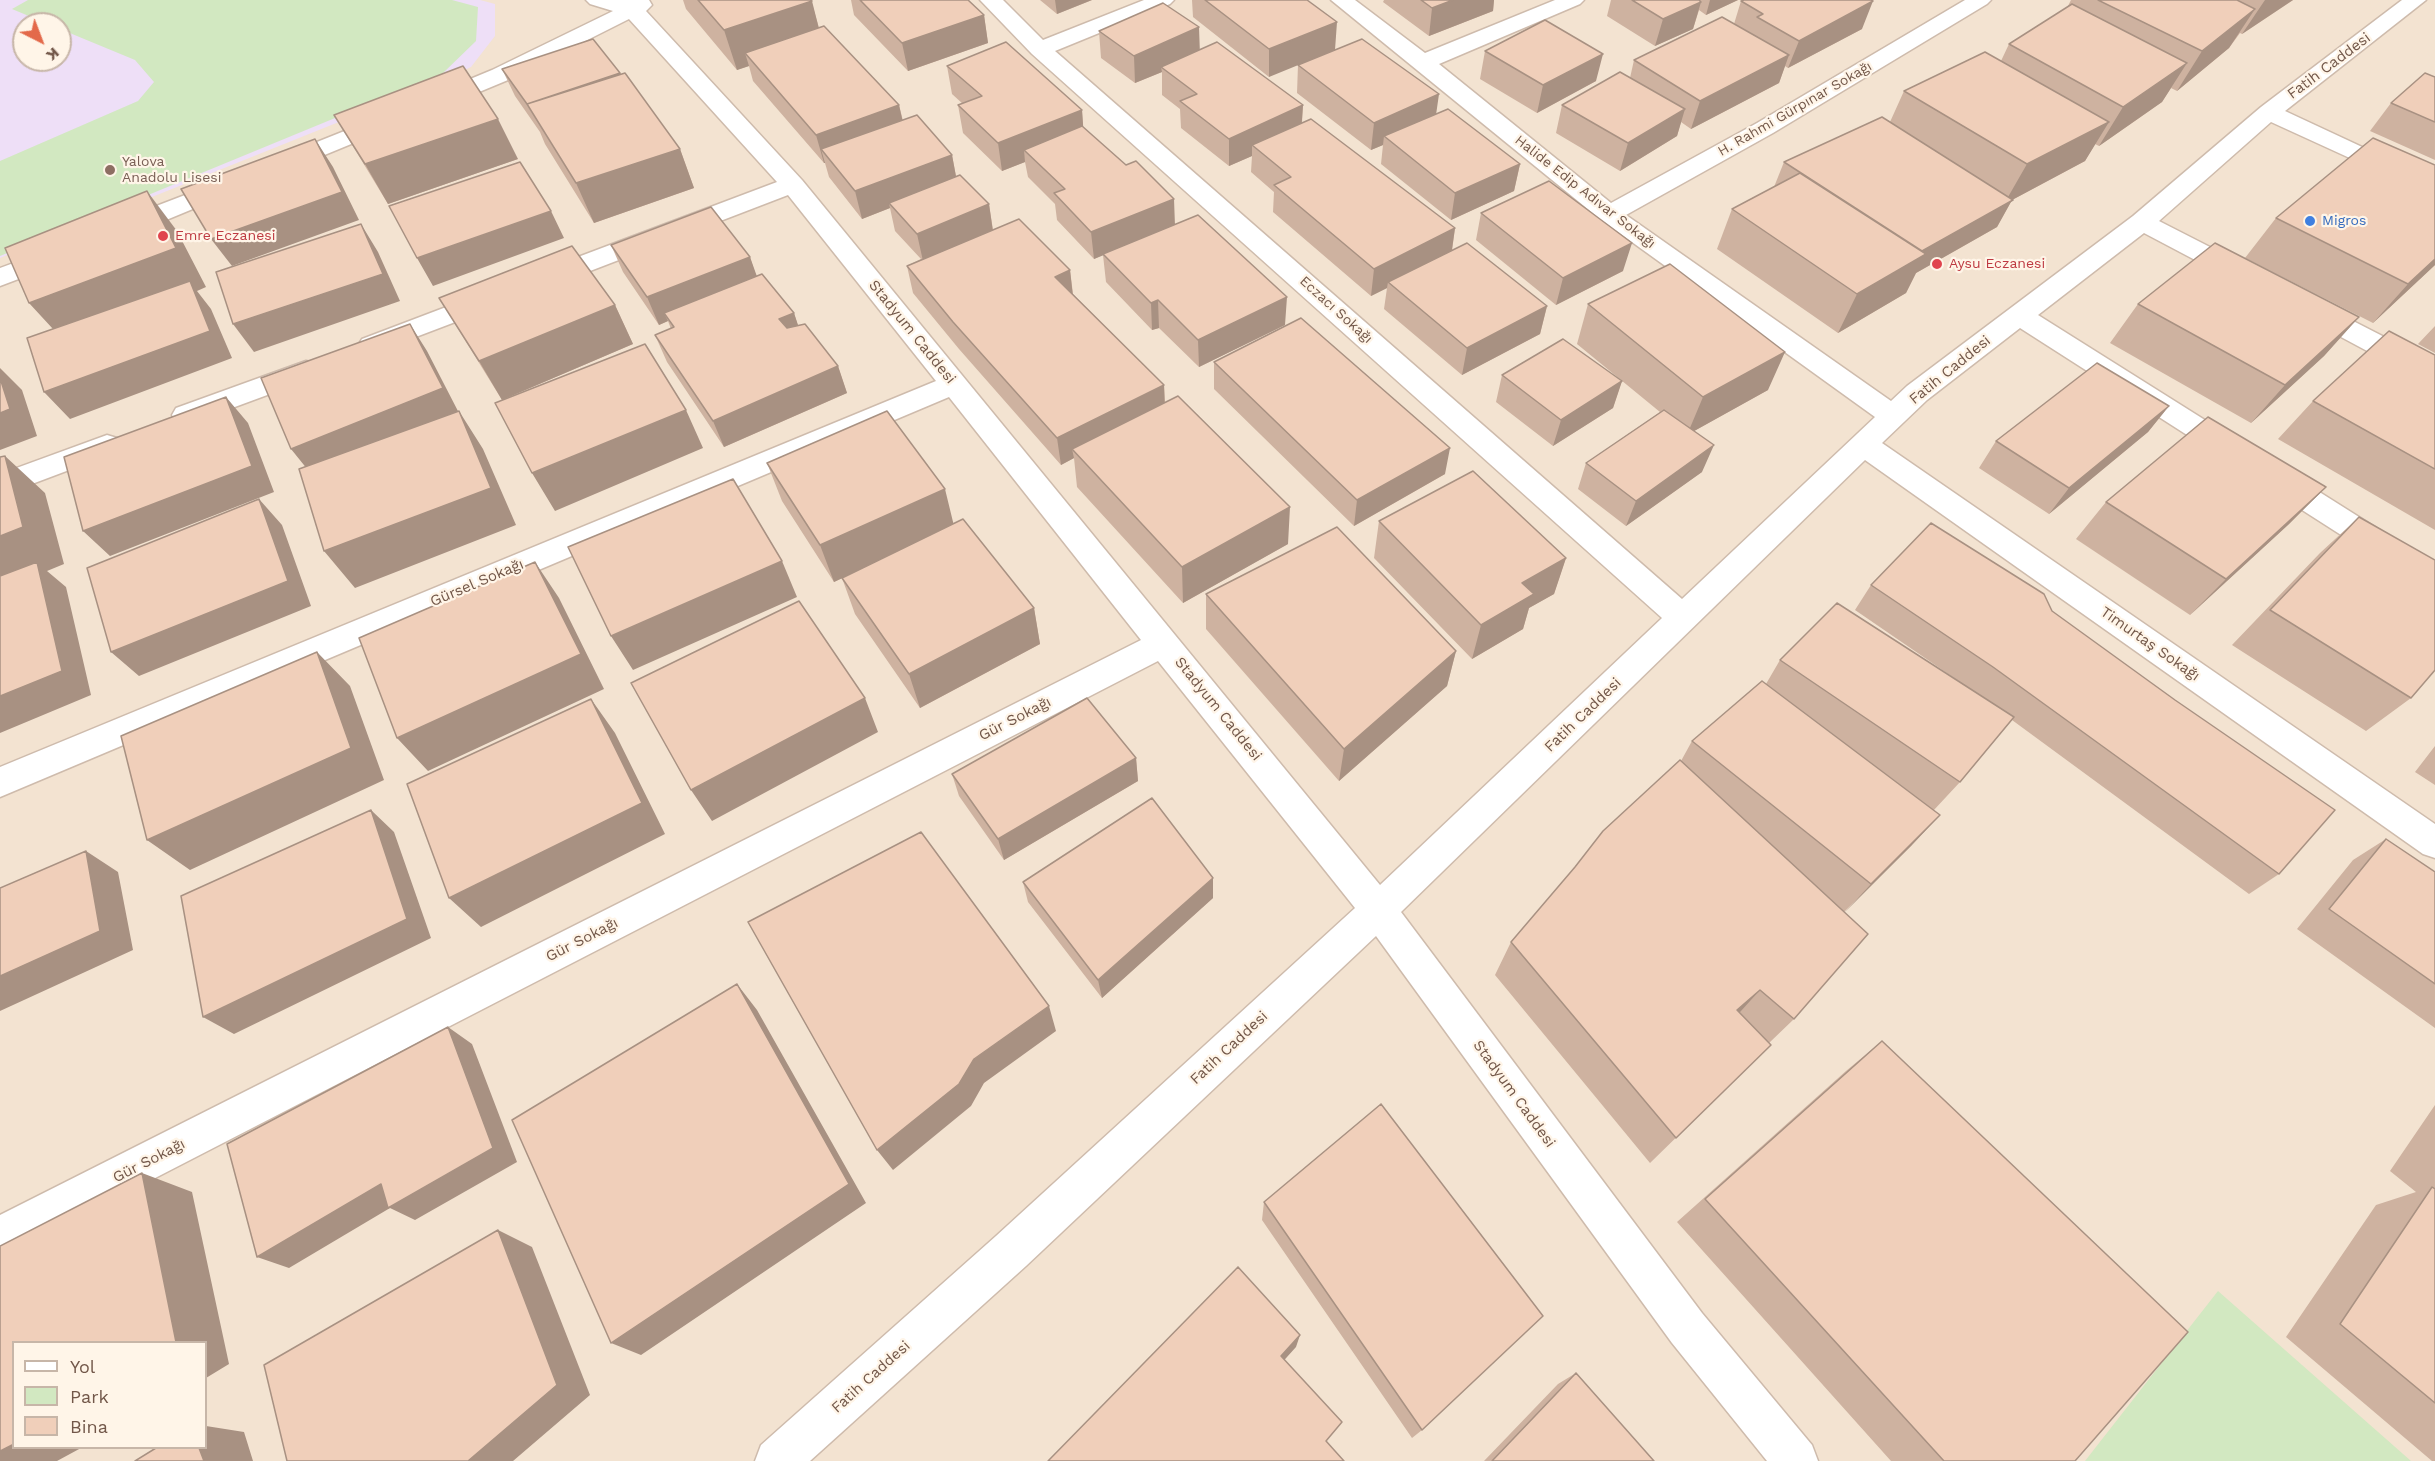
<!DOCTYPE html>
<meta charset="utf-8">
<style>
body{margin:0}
#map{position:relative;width:2435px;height:1461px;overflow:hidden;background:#fbf1e2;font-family:"Work Sans",sans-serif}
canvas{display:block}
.legend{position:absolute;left:12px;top:1341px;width:195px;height:108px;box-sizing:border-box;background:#fff5e8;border:2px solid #c7b6a8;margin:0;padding:8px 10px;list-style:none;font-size:18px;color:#725749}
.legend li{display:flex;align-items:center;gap:12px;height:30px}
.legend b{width:30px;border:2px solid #c7b6a8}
.north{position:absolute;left:12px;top:12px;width:60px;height:60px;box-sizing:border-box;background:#fff5e8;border:2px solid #c7b6a8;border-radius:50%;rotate:138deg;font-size:16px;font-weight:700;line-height:24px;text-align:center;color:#725749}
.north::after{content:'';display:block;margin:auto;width:21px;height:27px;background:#e3694a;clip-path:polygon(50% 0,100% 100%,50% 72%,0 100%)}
</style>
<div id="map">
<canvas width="2435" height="1461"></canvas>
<ul class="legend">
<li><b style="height:8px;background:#fff"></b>Yol</li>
<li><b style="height:16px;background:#d2e8c1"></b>Park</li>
<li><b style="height:16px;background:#f0cfba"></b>Bina</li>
</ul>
<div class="north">K</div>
</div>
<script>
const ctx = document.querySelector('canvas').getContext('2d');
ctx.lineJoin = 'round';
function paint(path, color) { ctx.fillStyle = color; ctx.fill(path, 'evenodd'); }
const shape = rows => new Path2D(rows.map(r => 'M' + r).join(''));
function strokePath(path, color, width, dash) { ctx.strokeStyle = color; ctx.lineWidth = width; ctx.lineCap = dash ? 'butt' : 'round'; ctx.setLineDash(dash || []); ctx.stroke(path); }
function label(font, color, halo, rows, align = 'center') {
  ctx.font = font + ' "Work Sans",sans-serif'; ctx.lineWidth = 4.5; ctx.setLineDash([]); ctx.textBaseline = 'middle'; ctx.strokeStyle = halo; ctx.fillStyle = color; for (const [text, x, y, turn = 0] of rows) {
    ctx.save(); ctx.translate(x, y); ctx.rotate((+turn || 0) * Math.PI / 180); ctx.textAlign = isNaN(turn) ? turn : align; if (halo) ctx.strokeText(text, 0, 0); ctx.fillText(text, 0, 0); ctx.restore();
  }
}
const residential = shape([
 [0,0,2435,0,2435,1461,0,1461],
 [24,24,60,24,60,60,24,60],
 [14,1342,206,1342,206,1448,14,1448]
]);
const education = shape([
 [0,0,480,0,495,4,495,36,471,67,441,81,0,258],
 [24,24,60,24,60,60,24,60]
]);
const green = shape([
 [28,0,452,0,478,7,476,41,442,74,0,256,0,161,138,101,154,82,135,60,60,29,60,24,48,24,12,9],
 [2218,1291,2411,1461,2085,1461]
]);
const minor = shape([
 [586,0,649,0,652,5,646,11,802,180,1380,885,1662,618,1032,54,980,0,1003,0,1043,40,1144,0,1174,0,1170,4,1055,51,1682,599,1875,417,1600,219,1331,0,1355,0,1425,53,1555,0,1584,0,1580,4,1439,64,1611,203,1757,123,1965,0,1991,0,1987,4,1773,133,1626,215,1891,401,1907,386,2133,216,2261,107,2402,0,2426,0,2285,111,2435,181,2435,197,2271,122,2159,221,2251,268,2255,274,2251,280,2242,282,2233,280,2144,233,2038,315,2243,444,2247,451,2243,458,2233,461,2223,458,2020,328,1927,400,1882,443,2435,824,2435,858,2423,854,1865,460,1401,912,1702,1313,1812,1445,1818,1461,1767,1461,1672,1343,1376,936,1026,1266,810,1461,755,1461,761,1445,996,1236,1355,908,1158,661,0,1258,0,1215,1141,640,949,397,0,797,0,767,936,381,788,195,551,286,542,288,533,286,529,280,533,274,777,182,629,19,508,80,443,107,435,109,427,107,424,102,427,97,492,70,613,11,590,4,586,0],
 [387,114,395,116,399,121,395,126,288,170,280,172,272,170,268,165,272,160,387,114],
 [232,177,241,179,244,184,241,189,130,235,121,237,112,235,109,229,112,223,232,177],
 [57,247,66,249,70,255,66,261,0,286,0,268,57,247],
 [491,290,500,293,504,299,500,305,371,354,362,351,358,345,362,339,491,290],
 [2309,300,2318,303,2435,363,2435,384,2425,382,2300,315,2296,309,2300,303,2309,300],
 [306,361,316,363,320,370,316,377,186,425,176,422,172,415,176,408,306,361],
 [107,435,117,438,121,445,117,452,0,496,0,474,107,435],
 [2273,466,2283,469,2435,565,2435,592,2424,588,2263,485,2259,477,2263,469,2273,466]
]);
const wall = shape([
 [683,0,811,0,819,28,899,105,903,121,952,155,956,176,989,204,993,230,1070,270,1073,294,1164,385,1165,403,1288,544,1183,603,1077,487,1074,458,1061,465,959,349,913,293,907,266,921,259,895,231,890,208,862,219,829,177,825,163,824,163,753,81,749,66,737,70,686,9],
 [851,0,968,0,984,15,988,43,908,71,854,15],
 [1040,0,1092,0,1057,14],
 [1192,0,1307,0,1269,77,1193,17],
 [1384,0,1494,0,1493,11,1429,36,1383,2],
 [1611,0,1738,0,1706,15,1699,10,1693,29,1655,46,1607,16],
 [2071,0,2293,0,2242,34,2240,33,2229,48,2177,91,2171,88,2162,102,2099,146,2095,144,2085,161,2012,200,1997,227,1916,273,1906,293,1838,333,1717,249,1732,209,1774,187,1784,162,1890,122,1904,91,2001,61,2009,44,2067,8],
 [1741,1,1862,29,1788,68,1785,66,1779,83,1691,129,1681,122,1677,136,1620,171,1556,133,1562,105,1630,78,1634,60,1734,24],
 [1099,31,1199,50,1303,105,1302,123,1455,228,1452,251,1547,306,1540,334,1462,375,1384,309,1387,288,1371,296,1273,212,1274,192,1251,172,1252,156,1229,166,1181,128,1180,109,1162,95,1162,72,1135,83,1101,58],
 [1485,51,1596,81,1537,113,1480,79],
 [1298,65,1436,114,1520,164,1514,191,1451,220,1381,164,1383,145,1371,150,1297,93],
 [947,66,1082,110,1083,127,1175,224,1285,325,1199,367,1159,328,1152,330,1106,282,1103,255,1094,259,1057,220,1055,204,1028,177,1025,162,1002,171,963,133,958,105,963,104,952,94],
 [502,69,620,73,680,149,694,188,594,223,545,144,540,132,515,96],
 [2435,76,2435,160,2370,131,2391,103],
 [334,115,518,159,388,204],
 [1481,213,1623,271,1556,305,1476,240],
 [2276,218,2435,265,2373,323,2245,258],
 [611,245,750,257,756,276,794,313,798,326,838,366,847,393,724,447,667,362,655,335,671,329,668,321,659,325,623,272],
 [439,298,615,305,633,344,502,400],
 [1588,304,1768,390,1694,431,1702,472,1626,526,1578,489,1586,463,1660,412,1577,344],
 [2138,304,2359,317,2324,356,2251,423,2110,343],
 [2435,326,2435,353,2418,344],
 [2435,355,2435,530,2278,439,2313,401],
 [1214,362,1445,474,1354,526,1214,389],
 [1502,375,1622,381,1613,408,1553,446,1496,402],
 [2169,406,2148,432,2049,514,1979,468,1996,441],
 [767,463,953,523,1034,608,1040,644,920,708,855,614,842,578,834,582,782,501],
 [2326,487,2289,524,2190,615,2076,539,2106,502],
 [2359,517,2411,698,2366,731,2232,645,2320,553],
 [1379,521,1566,558,1554,594,1529,608,1523,629,1472,659,1374,558],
 [1871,585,2052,611,2279,874,2249,894,2012,720,1960,782,1933,811,1940,815,1911,846,1844,912,1794,1019,1769,1043,1771,1045,1650,1163,1495,975,1511,942,1681,761,1692,741,1766,684,1780,660,1960,682,1855,610],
 [1206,594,1456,651,1447,686,1339,781,1206,629],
 [2435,746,2435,785,2415,772],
 [1136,758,1138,781,1004,860,959,796,952,774],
 [2386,839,2435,872,2435,1028,2297,929,2353,860],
 [1213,878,1213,898,1102,998,1028,902,1023,882],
 [1882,1041,2075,1461,1891,1461,1677,1222,1846,1071],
 [2435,1105,2435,1461,2432,1461,2286,1337,2376,1205,2416,1192,2390,1171],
 [1264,1202,1422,1430,1412,1438,1262,1220],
 [1576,1373,1654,1461,1484,1461,1558,1384]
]);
const shadedWall = shape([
 [1055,0,1092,0,1057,14],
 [1453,0,1494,0,1493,11,1429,36,1432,8],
 [1710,0,1738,0,1706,15],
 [2265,0,2293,0,2242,34],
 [812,1,822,41,745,53,749,66,737,70,724,30],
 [1873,1,1862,29,1788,68,1799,41],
 [1701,2,1693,29,1655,46,1663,19],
 [2255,9,2229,48,2177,91,2202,51],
 [984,15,988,43,908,71,902,43],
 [1337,22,1335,50,1269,77,1269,49],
 [1199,27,1200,55,1161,67,1162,72,1135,83,1134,56],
 [1603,54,1596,81,1537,113,1543,85],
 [1789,55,1779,83,1691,129,1700,101],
 [2187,63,2162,102,2099,146,2123,107],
 [620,73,631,100,527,104],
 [1439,94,1435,122,1384,136,1383,145,1371,150,1374,123],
 [899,105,905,132,821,149,825,163,824,163,816,135],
 [1303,105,1301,133,1252,145,1252,156,1229,166,1229,139],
 [1685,109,1677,136,1620,171,1628,143],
 [1082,110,1084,138,1024,150,1025,162,1002,171,998,143],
 [498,119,518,159,388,204,365,164],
 [2109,122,2085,161,2012,200,1997,227,1916,273,1906,293,1838,333,1857,294,1919,252,2004,204,2027,164],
 [315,139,333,167,359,220,232,266,211,239],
 [680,149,694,188,594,223,576,183],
 [952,155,957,182,889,203,890,208,862,219,855,191],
 [1520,164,1514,191,1451,220,1455,193],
 [147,191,177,231,206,287,197,291,211,309,232,358,70,419,44,392,65,342,29,303],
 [1174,199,1175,226,1094,259,1091,232],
 [989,204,993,232,923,261,917,234],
 [551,211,564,238,433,286,417,258],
 [361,224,378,252,400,301,254,352,233,324],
 [1455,228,1451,256,1388,282,1387,288,1371,296,1374,269],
 [1632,243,1623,271,1556,305,1563,278],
 [750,257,760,285,664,313,668,321,659,325,647,297],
 [2435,259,2435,265,2373,323,2408,284],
 [1070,270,1073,297,1055,277],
 [1287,297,1285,325,1199,367,1198,340],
 [1158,300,1159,328,1152,330,1151,303],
 [615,305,633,344,502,400,479,361],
 [1547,306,1540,334,1462,375,1467,348],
 [794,313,803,340,789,346,779,319],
 [2359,317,2324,356,2251,423,2285,385],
 [410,324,427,351,460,415,312,475,291,449],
 [1785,352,1768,390,1687,435,1703,397],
 [838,366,847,393,724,447,713,421],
 [0,368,22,390,37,436,0,450],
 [1622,381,1613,408,1553,446,1561,420],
 [1164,385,1165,412,1072,449,1074,458,1061,465,1057,438],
 [226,397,248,423,274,492,110,556,83,531],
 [2169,406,2148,432,2049,514,2069,488],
 [686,410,703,448,555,511,532,473],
 [459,411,483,449,516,525,355,588,324,551],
 [1714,445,1702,472,1626,526,1636,501],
 [1450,448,1445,474,1354,526,1357,500],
 [5,456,45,493,64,564,47,571,66,587,91,695,0,733,0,536],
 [2326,487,2289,524,2190,615,2226,579],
 [945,489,954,526,834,582,820,545],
 [259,499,282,525,311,606,139,676,111,652],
 [1290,507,1288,544,1183,603,1182,567],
 [1566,558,1554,594,1529,608,1523,629,1472,659,1481,625,1522,583],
 [782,561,797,597,633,670,611,636],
 [535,562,559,598,604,689,428,771,397,738],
 [1034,608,1040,644,920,708,909,674],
 [1456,651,1447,686,1339,781,1344,749],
 [317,652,350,686,384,780,190,870,147,840],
 [865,698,878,732,712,821,691,790],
 [591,699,615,733,665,834,481,927,449,898],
 [1136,758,1138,781,1004,860,998,839],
 [371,810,394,832,431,938,234,1034,203,1017],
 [1940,815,1911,846,1844,913,1871,884],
 [86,851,118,872,133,950,0,1011,0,976],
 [1213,878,1213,898,1102,998,1098,980],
 [737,984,757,1010,866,1203,641,1355,611,1343],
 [1760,990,1731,1022,1737,1010],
 [1049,1006,1056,1031,984,1083,971,1106,893,1170,877,1150,974,1059],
 [448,1027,472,1044,517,1162,415,1220,390,1208,289,1268,257,1257],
 [142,1173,192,1192,229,1364,206,1378,206,1342,176,1342],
 [498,1230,532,1247,590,1395,513,1461,468,1461],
 [1300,1335,1296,1347,1278,1367,1281,1356],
 [206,1426,244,1432,253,1461,204,1461,199,1448,206,1448],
 [14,1444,14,1448,81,1448,57,1461,0,1461,0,1451]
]);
const building = shape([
 [698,0,811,0,812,1,724,30,698,0],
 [860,0,968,0,984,15,902,43,860,0],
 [1205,0,1307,0,1337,22,1269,49,1205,0],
 [1421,0,1453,0,1432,8,1421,0],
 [1632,0,1699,0,1701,2,1663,19,1632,0],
 [1744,0,1871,0,1873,1,1799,41,1757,17,1763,14,1741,1,1744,0],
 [2098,0,2237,0,2255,9,2202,51,2098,0],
 [1163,3,1199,27,1134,56,1099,31,1163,3],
 [2072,4,2187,63,2123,107,2009,44,2072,4],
 [1722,17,1789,55,1700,101,1634,60,1722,17],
 [1545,20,1603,54,1543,85,1485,51,1545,20],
 [824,26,899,105,816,135,745,53,824,26],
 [593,39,620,73,527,104,502,69,593,39],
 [1362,39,1439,94,1374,123,1298,65,1362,39],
 [1006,42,1082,110,998,143,958,105,982,96,947,66,1006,42],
 [1217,42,1303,105,1229,139,1180,101,1197,94,1161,67,1217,42],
 [1985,52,2109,122,2027,164,1904,91,1985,52],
 [463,66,498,119,365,164,334,115,463,66],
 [1620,72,1685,109,1628,143,1562,105,1620,72],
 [625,73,680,149,576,183,527,104,625,73],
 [2425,73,2435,77,2435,122,2391,103,2425,73],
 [1448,109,1520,164,1455,193,1384,136,1448,109],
 [917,115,952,155,855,191,821,149,917,115],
 [1882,117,2013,200,1922,251,1784,162,1882,117],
 [1311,119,1455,228,1374,269,1274,185,1291,177,1252,145,1311,119],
 [1082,126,1126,165,1136,161,1174,199,1091,232,1054,193,1065,189,1024,150,1082,126],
 [2373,138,2435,165,2435,259,2408,284,2276,218,2373,138],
 [315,139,342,192,211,239,181,189,315,139],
 [520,162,551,211,417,258,389,206,520,162],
 [1800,173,1926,254,1857,294,1732,209,1800,173],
 [960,175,989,204,917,234,889,203,960,175],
 [1549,181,1632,243,1563,278,1481,213,1549,181],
 [147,191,176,248,29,303,5,248,147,191],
 [711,207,750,257,647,297,611,245,711,207],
 [1198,215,1287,297,1198,340,1158,300,1151,303,1103,254,1198,215],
 [1019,219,1070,270,1055,277,1164,385,1057,438,953,322,907,266,1019,219],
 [361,224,383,274,233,324,216,272,361,224],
 [1467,243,1547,306,1467,348,1388,282,1467,243],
 [2215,243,2359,317,2285,385,2138,304,2215,243],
 [572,246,615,305,479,361,439,298,572,246],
 [1670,264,1785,352,1703,397,1588,304,1670,264],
 [762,274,794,313,779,319,787,328,805,324,838,366,713,421,655,335,674,327,664,313,762,274],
 [190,281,210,331,44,392,27,338,190,281],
 [1301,318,1450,448,1357,500,1214,362,1301,318],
 [410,324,443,388,291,449,261,378,410,324],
 [2389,331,2435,355,2435,469,2313,401,2389,331],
 [1563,339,1622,381,1561,420,1502,375,1563,339],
 [645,344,686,410,532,473,495,403,645,344],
 [2097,363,2169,406,2069,488,1996,441,2097,363],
 [0,378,10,409,0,413,0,378],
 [1178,396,1290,507,1182,567,1072,449,1178,396],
 [226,397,252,466,83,531,64,457,226,397],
 [1664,410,1714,445,1636,501,1586,463,1664,410],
 [459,411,491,488,324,551,299,469,459,411],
 [887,411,945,489,820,545,767,463,887,411],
 [2208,417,2326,487,2226,579,2106,502,2208,417],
 [5,456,23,527,0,536,0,457,5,456],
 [1473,471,1566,558,1522,583,1534,594,1481,625,1379,521,1473,471],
 [733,479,782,561,611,636,568,547,733,479],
 [259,499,288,581,111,652,87,568,259,499],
 [2359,517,2435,560,2435,670,2411,698,2270,610,2359,517],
 [963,519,1034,608,909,674,842,578,963,519],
 [1931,523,2044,594,2052,611,2175,700,2335,810,2279,874,1993,667,1871,585,1931,523],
 [1337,527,1456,651,1344,749,1206,594,1337,527],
 [37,562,62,671,0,696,0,576,37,562],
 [535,562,581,654,397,738,359,638,535,562],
 [799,601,865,698,691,790,631,683,799,601],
 [1837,603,2014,717,1960,782,1780,660,1837,603],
 [317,652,351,748,147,840,121,736,317,652],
 [1762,681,1940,815,1871,884,1692,741,1762,681],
 [1087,698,1136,758,998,839,952,774,1087,698],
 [591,699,642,803,449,898,407,784,591,699],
 [1680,760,1868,934,1794,1019,1760,990,1737,1010,1771,1045,1676,1138,1511,942,1575,867,1603,831,1680,760],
 [1152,798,1213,878,1098,980,1023,882,1152,798],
 [371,810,407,919,203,1017,181,896,371,810],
 [921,832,1049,1006,974,1059,959,1084,877,1150,748,922,921,832],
 [2386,839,2435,872,2435,984,2329,909,2386,839],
 [86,851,100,931,0,976,0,888,86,851],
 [737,984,849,1184,611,1343,512,1120,737,984],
 [448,1027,493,1148,388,1208,381,1184,257,1257,227,1144,448,1027],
 [1882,1041,2188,1332,2075,1461,1944,1461,1705,1199,1882,1041],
 [1381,1104,1543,1316,1422,1430,1264,1202,1381,1104],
 [142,1173,176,1342,14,1342,14,1444,0,1451,0,1246,142,1173],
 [2432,1187,2435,1189,2435,1403,2340,1324,2432,1187],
 [498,1230,557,1385,468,1461,287,1461,264,1365,498,1230],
 [1238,1267,1300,1335,1281,1356,1342,1422,1326,1441,1344,1461,1048,1461,1238,1267],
 [1576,1373,1654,1461,1492,1461,1576,1373],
 [156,1448,199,1448,204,1461,135,1461,156,1448]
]);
const markers = [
 [110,170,6,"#8d6e63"],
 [2310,221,6,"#3f7fe0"],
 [163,236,6,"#e0444e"],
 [1937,264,6,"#e0444e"]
];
const farStreetnames = [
 ["H. Rahmi Gürpınar Sokağı",1795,109,-30],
 ["Halide Edip Adıvar Sokağı",1585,192,38],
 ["Eczacı Sokağı",1336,310,42]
];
const farEducationnames = [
 ["Yalova",122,162],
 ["Anadolu Lisesi",122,178]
];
const farShopnames = [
 ["Migros",2322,221]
];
const farHealthnames = [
 ["Emre Eczanesi",175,236],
 ["Aysu Eczanesi",1949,264]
];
const streetNames = [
 ["Fatih Caddesi",2329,66,-37],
 ["Stadyum Caddesi",912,332,51],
 ["Fatih Caddesi",1950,370,-39],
 ["Gürsel Sokağı",477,583,-23],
 ["Timurtaş Sokağı",2150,644,35],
 ["Stadyum Caddesi",1218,709,51],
 ["Fatih Caddesi",1583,715,-44],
 ["Gür Sokağı",1015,719,-27],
 ["Gür Sokağı",582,940,-27],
 ["Fatih Caddesi",1229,1048,-43],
 ["Stadyum Caddesi",1514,1094,54],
 ["Gür Sokağı",149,1161,-27],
 ["Fatih Caddesi",871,1377,-42]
];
paint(residential, '#f3e3d1');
paint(education, '#eedff7');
paint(green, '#d2e8c1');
strokePath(minor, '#cebbac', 3);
paint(minor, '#fff');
paint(wall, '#ceb2a0');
paint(shadedWall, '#a89182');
paint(building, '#f0cfba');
strokePath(building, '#a89182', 1.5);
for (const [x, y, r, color] of markers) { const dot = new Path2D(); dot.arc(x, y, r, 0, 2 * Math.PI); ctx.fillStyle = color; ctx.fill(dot); strokePath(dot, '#fff5e8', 2); }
label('14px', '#725749', '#fff5e8', farStreetnames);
label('14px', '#785e54', '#fff5e8', farEducationnames, 'left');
label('14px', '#366cbe', '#fff5e8', farShopnames, 'left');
label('14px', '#be3a42', '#fff5e8', farHealthnames, 'left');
label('15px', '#725749', '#fff5e8', streetNames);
</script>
